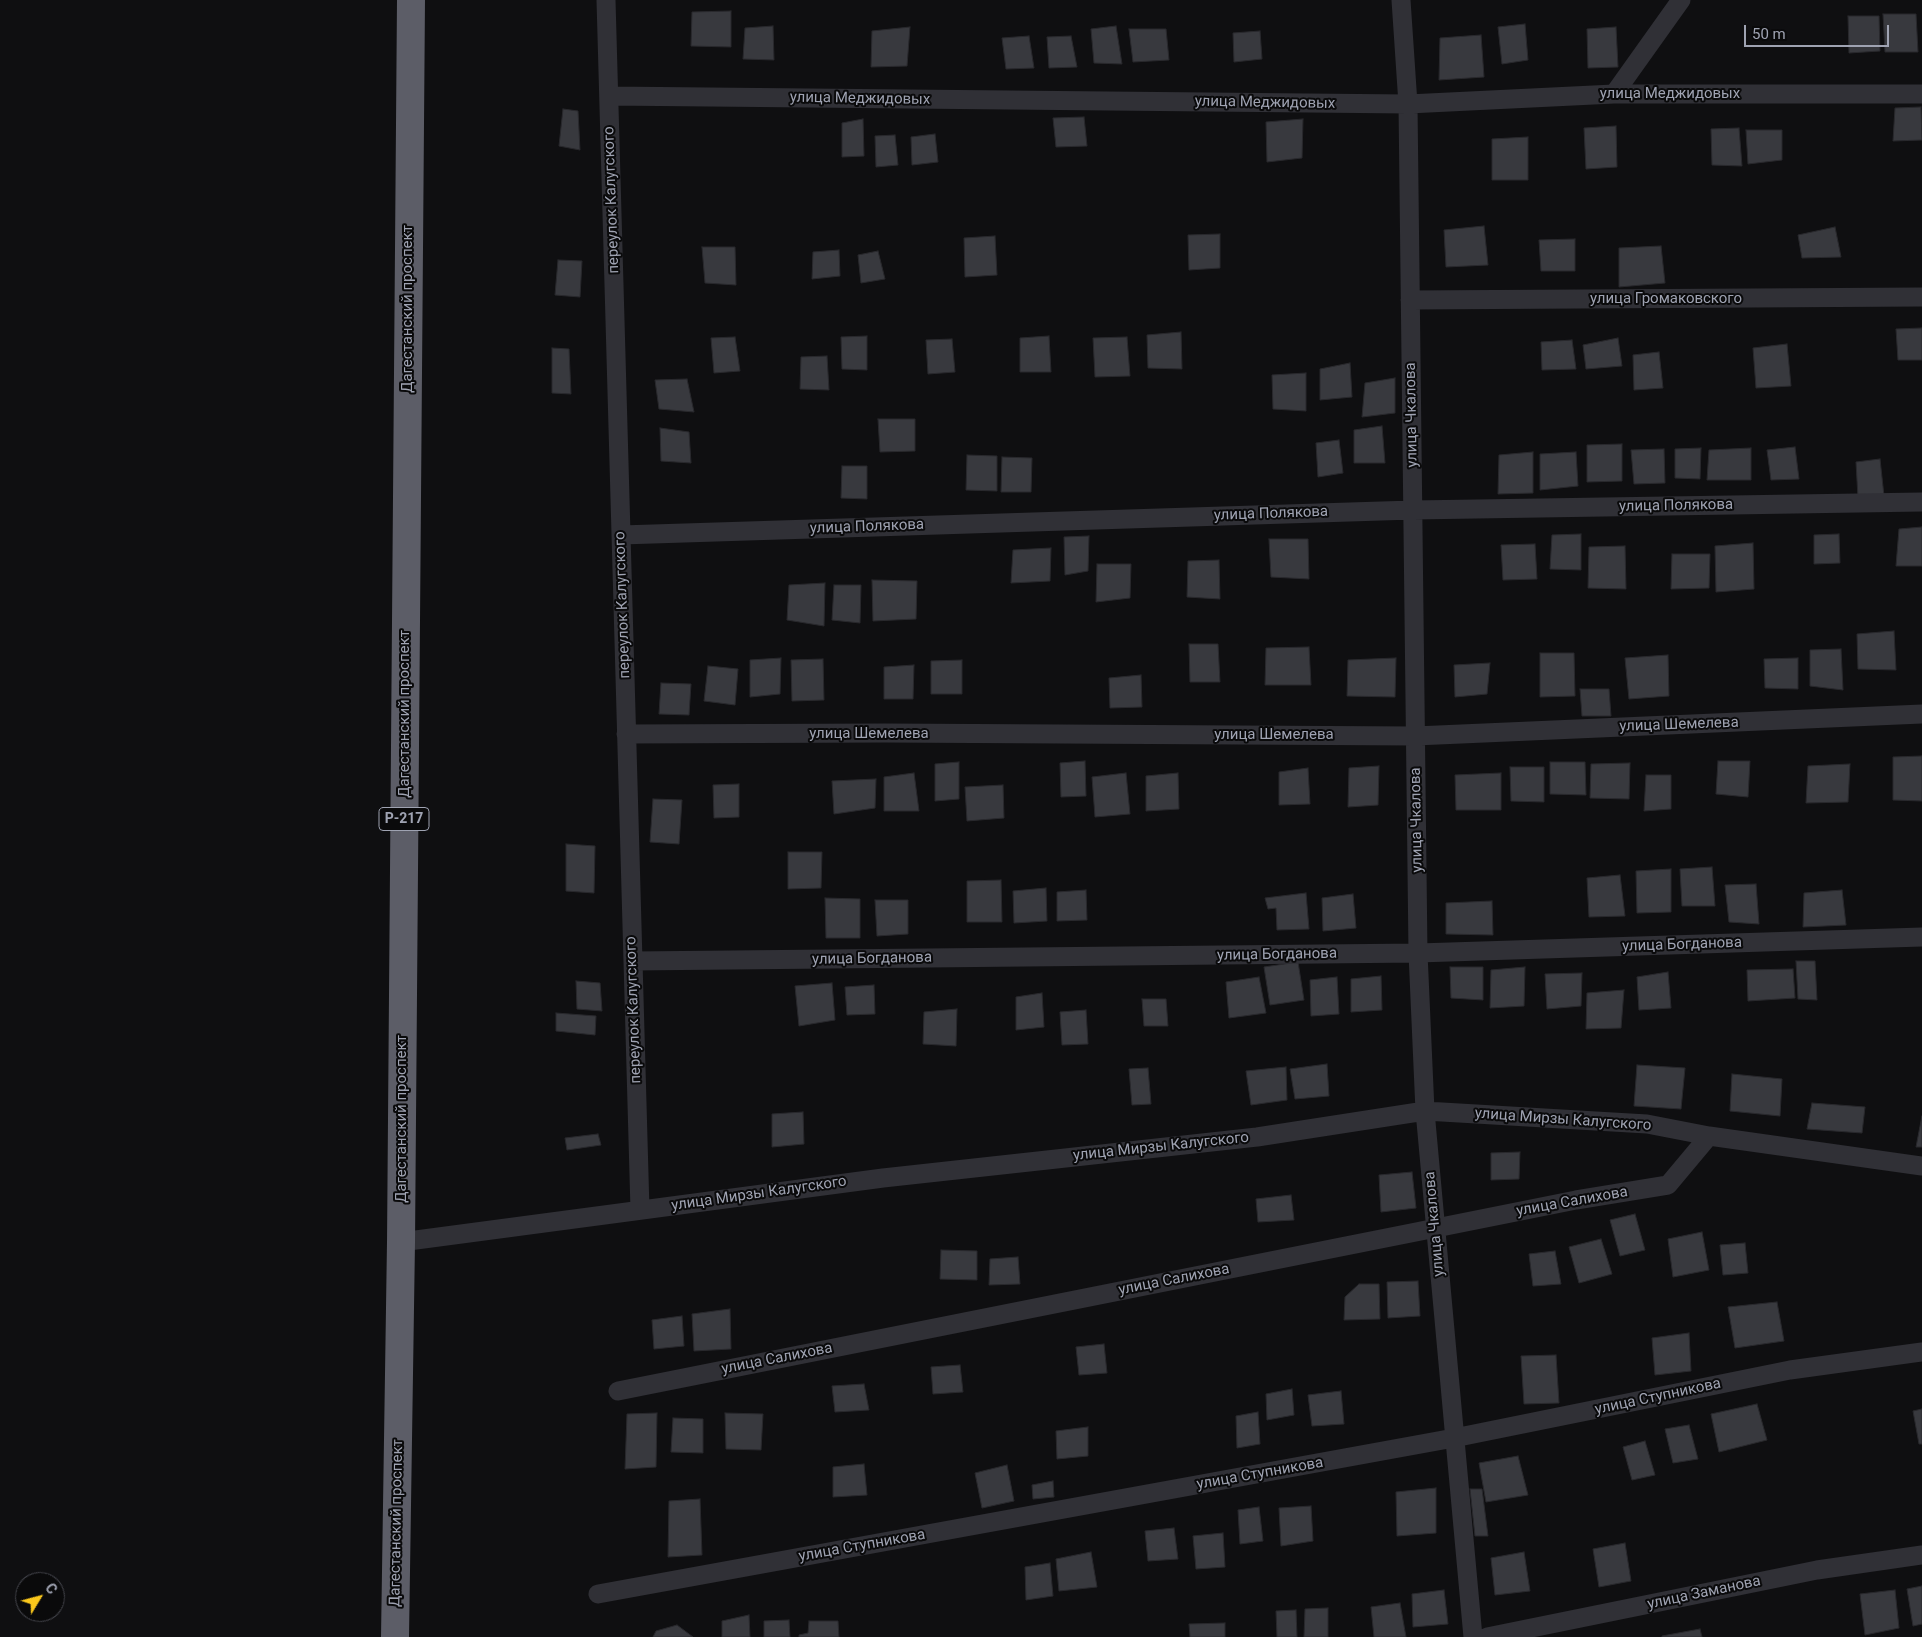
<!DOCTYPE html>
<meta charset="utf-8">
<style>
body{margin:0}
#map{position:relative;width:1922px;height:1637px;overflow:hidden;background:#0f0f11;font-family:Roboto,sans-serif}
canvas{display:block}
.north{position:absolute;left:15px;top:1572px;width:50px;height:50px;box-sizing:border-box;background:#0a0a0b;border:1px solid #46474e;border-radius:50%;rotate:53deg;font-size:14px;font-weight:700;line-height:20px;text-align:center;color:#9fa3b2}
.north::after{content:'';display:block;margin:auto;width:18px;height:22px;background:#fbc81c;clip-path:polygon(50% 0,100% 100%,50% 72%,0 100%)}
.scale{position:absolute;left:1744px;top:25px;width:145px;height:22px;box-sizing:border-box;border:2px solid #9fa3b2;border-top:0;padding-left:6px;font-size:15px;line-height:18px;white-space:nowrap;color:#9fa3b2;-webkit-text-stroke:4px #0a0a0b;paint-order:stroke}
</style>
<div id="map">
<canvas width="1922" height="1637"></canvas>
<div class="north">С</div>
<div class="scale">50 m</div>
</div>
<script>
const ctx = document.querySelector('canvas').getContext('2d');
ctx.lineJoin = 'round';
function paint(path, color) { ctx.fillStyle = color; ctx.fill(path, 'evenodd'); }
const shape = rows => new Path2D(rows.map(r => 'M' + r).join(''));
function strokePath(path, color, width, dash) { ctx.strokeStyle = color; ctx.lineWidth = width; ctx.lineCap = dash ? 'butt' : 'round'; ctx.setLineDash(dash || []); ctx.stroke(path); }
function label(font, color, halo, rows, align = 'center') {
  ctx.font = font + ' Roboto,sans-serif'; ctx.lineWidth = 4; ctx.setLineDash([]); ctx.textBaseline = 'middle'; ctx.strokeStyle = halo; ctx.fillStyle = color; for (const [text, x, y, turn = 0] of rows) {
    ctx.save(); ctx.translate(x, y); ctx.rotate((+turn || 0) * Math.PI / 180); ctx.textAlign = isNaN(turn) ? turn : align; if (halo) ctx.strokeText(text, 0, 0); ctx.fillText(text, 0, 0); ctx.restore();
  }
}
const building = shape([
 [731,11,731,47,691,46,692,12,731,11],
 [1883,14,1916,14,1918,52,1885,52,1883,14],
 [1848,16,1879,16,1880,51,1849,53,1848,16],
 [1525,24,1528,60,1502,64,1498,27,1525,24],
 [773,26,774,60,743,59,745,28,773,26],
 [1116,26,1122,64,1094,63,1091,29,1116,26],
 [910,27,907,66,871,67,872,31,910,27],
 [1616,27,1618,67,1588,68,1587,29,1616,27],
 [1129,29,1166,29,1169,60,1133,62,1129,29],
 [1260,31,1262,59,1234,62,1233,33,1260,31],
 [1481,35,1484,77,1439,80,1440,38,1481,35],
 [1029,36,1034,68,1006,69,1002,38,1029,36],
 [1071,36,1077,67,1049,68,1047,37,1071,36],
 [1921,107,1922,140,1893,141,1895,108,1921,107],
 [563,109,578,111,580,150,559,146,563,109],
 [1084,117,1087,146,1056,147,1053,118,1084,117],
 [863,119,864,156,842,157,842,123,863,119],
 [1303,119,1302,158,1267,162,1266,122,1303,119],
 [1616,126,1617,167,1586,169,1584,128,1616,126],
 [1739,128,1742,166,1712,165,1711,129,1739,128],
 [1746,130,1782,130,1782,160,1748,164,1746,130],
 [935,134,938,162,912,165,911,137,935,134],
 [895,135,898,165,876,167,875,136,895,135],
 [1528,137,1528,180,1492,180,1492,139,1528,137],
 [1484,226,1488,265,1446,267,1444,230,1484,226],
 [1835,227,1841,257,1802,258,1798,235,1835,227],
 [1220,234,1220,268,1189,270,1188,235,1220,234],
 [995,236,997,275,965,277,964,238,995,236],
 [1575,239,1575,271,1541,271,1539,240,1575,239],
 [1661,246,1665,283,1619,287,1619,248,1661,246],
 [702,247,735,247,736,285,705,283,702,247],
 [839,250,840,276,812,279,813,252,839,250],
 [878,251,885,279,861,283,858,255,878,251],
 [558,260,582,261,580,297,555,295,558,260],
 [1922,328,1922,360,1898,360,1896,329,1922,328],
 [1181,332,1182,369,1148,368,1147,335,1181,332],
 [867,336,867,370,842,369,841,337,867,336],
 [1049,336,1051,372,1020,372,1020,338,1049,336],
 [735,337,740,371,714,373,711,338,735,337],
 [1127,337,1130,376,1095,377,1093,338,1127,337],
 [1618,338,1622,366,1586,369,1583,345,1618,338],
 [952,339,955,372,928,374,926,340,952,339],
 [1572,340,1576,369,1542,370,1541,342,1572,340],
 [1787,344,1791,386,1756,388,1753,348,1787,344],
 [552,348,569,349,571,394,552,393,552,348],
 [1659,352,1663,388,1634,390,1633,355,1659,352],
 [827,356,829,390,800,389,801,357,827,356],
 [1350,363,1352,397,1320,400,1320,369,1350,363],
 [1306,373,1306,411,1273,409,1272,375,1306,373],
 [1395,378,1395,413,1362,417,1365,383,1395,378],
 [687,379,694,412,659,409,655,380,687,379],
 [878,419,915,419,915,451,880,452,878,419],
 [1382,426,1385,463,1354,463,1354,430,1382,426],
 [660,428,689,432,691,463,661,461,660,428],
 [1339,440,1343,473,1318,477,1316,443,1339,440],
 [1622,444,1622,481,1587,482,1587,445,1622,444],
 [1795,447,1799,479,1771,480,1767,450,1795,447],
 [1701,448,1700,479,1675,478,1675,449,1701,448],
 [1751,448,1751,480,1707,480,1709,450,1751,448],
 [1664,449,1665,483,1634,484,1631,450,1664,449],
 [1533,452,1533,493,1498,494,1499,455,1533,452],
 [1576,452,1578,486,1540,490,1540,454,1576,452],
 [967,455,997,456,997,491,966,490,967,455],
 [1002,457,1032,458,1031,492,1001,492,1002,457],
 [1880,459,1884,496,1858,498,1856,462,1880,459],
 [842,466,867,466,867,499,841,498,842,466],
 [1922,527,1922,566,1896,566,1899,529,1922,527],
 [1581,534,1581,570,1550,569,1552,535,1581,534],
 [1839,534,1840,563,1814,564,1814,535,1839,534],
 [1089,536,1088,571,1065,575,1064,537,1089,536],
 [1269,539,1308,539,1309,579,1271,577,1269,539],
 [1753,543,1754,589,1716,592,1715,546,1753,543],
 [1535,544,1537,579,1503,580,1501,545,1535,544],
 [1625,546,1626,589,1588,588,1589,547,1625,546],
 [1051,548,1050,581,1011,583,1013,550,1051,548],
 [1672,554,1710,554,1709,588,1671,589,1672,554],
 [1219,560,1220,599,1187,597,1188,561,1219,560],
 [1097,564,1131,564,1130,598,1096,602,1097,564],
 [872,580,917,581,916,619,873,621,872,580],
 [825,583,824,626,787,620,789,585,825,583],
 [834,585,861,585,860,623,832,620,834,585],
 [1894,631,1896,670,1858,669,1857,634,1894,631],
 [1189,644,1218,644,1220,682,1190,682,1189,644],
 [1309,647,1311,685,1265,685,1266,648,1309,647],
 [1841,649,1843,690,1810,686,1810,650,1841,649],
 [1540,653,1574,653,1575,696,1540,697,1540,653],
 [1668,655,1669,696,1629,699,1625,658,1668,655],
 [781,658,780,694,750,697,750,660,781,658],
 [1396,658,1395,697,1347,696,1348,660,1396,658],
 [1798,658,1798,689,1765,688,1764,659,1798,658],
 [823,659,824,700,792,701,791,660,823,659],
 [962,660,962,694,931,694,931,661,962,660],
 [1490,663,1487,694,1455,697,1454,665,1490,663],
 [914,665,913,699,884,699,884,667,914,665],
 [708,666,738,669,735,705,704,701,708,666],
 [1141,675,1142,707,1110,708,1109,678,1141,675],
 [661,683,691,684,689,715,659,714,661,683],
 [1580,689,1609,689,1611,716,1582,716,1580,689],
 [1922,756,1922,801,1893,800,1893,757,1922,756],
 [1085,761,1086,796,1061,797,1060,763,1085,761],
 [1718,761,1750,761,1748,797,1716,794,1718,761],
 [959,762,959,799,935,801,935,764,959,762],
 [1550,762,1585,762,1586,795,1550,794,1550,762],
 [1630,763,1629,799,1590,798,1591,764,1630,763],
 [1850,764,1848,802,1806,803,1808,766,1850,764],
 [1379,766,1378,805,1348,807,1349,768,1379,766],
 [1510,767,1544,767,1544,802,1511,801,1510,767],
 [1308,768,1310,804,1279,805,1279,772,1308,768],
 [914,773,919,811,884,811,884,777,914,773],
 [1126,773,1130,814,1095,817,1092,777,1126,773],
 [1178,773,1179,809,1146,811,1146,776,1178,773],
 [1501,773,1501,810,1456,810,1455,775,1501,773],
 [1646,775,1671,775,1671,809,1644,811,1646,775],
 [876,779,875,808,834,814,832,781,876,779],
 [739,784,739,817,714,818,713,785,739,784],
 [1003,785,1004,818,967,821,965,787,1003,785],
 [653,799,682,800,679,844,650,842,653,799],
 [566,844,595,846,594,893,566,891,566,844],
 [788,852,822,852,821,888,788,889,788,852],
 [1712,867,1715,906,1682,906,1680,869,1712,867],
 [1671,869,1671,912,1637,913,1636,871,1671,869],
 [1620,875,1625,916,1589,917,1587,878,1620,875],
 [1001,880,1002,922,967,922,967,881,1001,880],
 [1756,884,1759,924,1729,922,1725,885,1756,884],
 [1046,888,1047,921,1014,923,1013,891,1046,888],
 [1086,890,1087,920,1057,921,1057,892,1086,890],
 [1842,890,1846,925,1803,927,1804,893,1842,890],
 [1306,893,1309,929,1277,930,1276,908,1268,909,1265,898,1306,893],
 [1353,894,1356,928,1323,931,1322,898,1353,894],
 [825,898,860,899,860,938,826,938,825,898],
 [875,900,908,900,908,934,877,936,875,900],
 [1492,901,1493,935,1446,934,1446,903,1492,901],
 [1796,961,1815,961,1817,1000,1798,999,1796,961],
 [1298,962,1304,1000,1270,1005,1264,967,1298,962],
 [1450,967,1483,967,1483,1000,1451,998,1450,967],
 [1525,967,1524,1006,1490,1008,1491,970,1525,967],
 [1793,969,1795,998,1748,1001,1747,970,1793,969],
 [1668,972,1671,1008,1639,1010,1637,977,1668,972],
 [1582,973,1581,1006,1547,1009,1545,974,1582,973],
 [1381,976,1382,1010,1351,1012,1351,979,1381,976],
 [1259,977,1266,1013,1229,1018,1226,982,1259,977],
 [1337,977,1339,1014,1311,1016,1310,980,1337,977],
 [576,981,600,983,602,1011,577,1009,576,981],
 [832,983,835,1020,799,1026,795,986,832,983],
 [874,985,875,1014,847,1015,845,987,874,985],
 [1624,990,1621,1028,1586,1029,1587,993,1624,990],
 [1042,993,1044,1027,1016,1030,1016,997,1042,993],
 [1142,999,1166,999,1168,1026,1144,1026,1142,999],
 [957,1009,956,1046,923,1044,924,1012,957,1009],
 [1086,1010,1088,1044,1062,1045,1060,1012,1086,1010],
 [556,1013,596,1016,595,1035,556,1031,556,1013],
 [1327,1064,1329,1096,1295,1099,1290,1069,1327,1064],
 [1637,1065,1685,1068,1681,1109,1634,1106,1637,1065],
 [1286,1067,1287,1100,1251,1105,1246,1071,1286,1067],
 [1148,1068,1151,1104,1132,1105,1129,1069,1148,1068],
 [1732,1074,1782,1079,1780,1116,1730,1111,1732,1074],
 [1812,1103,1865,1107,1862,1133,1807,1129,1812,1103],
 [803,1112,804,1144,772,1147,772,1114,803,1112],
 [1922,1116,1922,1147,1916,1147,1922,1116],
 [598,1134,601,1145,567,1150,565,1138,598,1134],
 [1520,1152,1519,1179,1491,1180,1491,1153,1520,1152],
 [1412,1172,1416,1208,1381,1212,1379,1175,1412,1172],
 [1291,1195,1294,1220,1258,1222,1256,1199,1291,1195],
 [1635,1214,1645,1250,1620,1256,1610,1220,1635,1214],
 [1702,1232,1709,1270,1673,1277,1668,1239,1702,1232],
 [1601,1239,1612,1274,1579,1283,1569,1247,1601,1239],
 [1745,1243,1748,1273,1723,1275,1720,1245,1745,1243],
 [941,1250,977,1251,977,1280,940,1279,941,1250],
 [1555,1251,1561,1284,1533,1286,1529,1254,1555,1251],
 [1018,1257,1020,1284,989,1285,990,1259,1018,1257],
 [1418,1281,1420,1316,1388,1318,1387,1282,1418,1281],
 [1359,1284,1379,1284,1380,1319,1344,1320,1345,1297,1359,1284],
 [1777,1302,1784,1341,1735,1348,1728,1307,1777,1302],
 [730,1309,731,1349,694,1351,692,1314,730,1309],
 [682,1316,684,1346,654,1349,652,1320,682,1316],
 [1689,1333,1691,1371,1655,1375,1652,1338,1689,1333],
 [1104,1344,1107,1373,1079,1375,1076,1347,1104,1344],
 [1556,1355,1559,1403,1524,1404,1521,1356,1556,1355],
 [960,1365,963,1392,933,1394,931,1367,960,1365],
 [864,1384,869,1410,835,1412,832,1386,864,1384],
 [1292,1389,1294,1415,1267,1420,1266,1394,1292,1389],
 [1341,1391,1344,1424,1312,1426,1308,1395,1341,1391],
 [1757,1404,1767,1440,1719,1452,1711,1414,1757,1404],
 [1922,1409,1922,1444,1919,1444,1913,1411,1922,1409],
 [1258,1412,1260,1444,1237,1448,1236,1416,1258,1412],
 [657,1413,656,1467,625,1469,627,1414,657,1413],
 [725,1413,763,1414,761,1450,726,1449,725,1413],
 [673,1418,703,1419,703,1453,671,1452,673,1418],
 [1689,1425,1698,1459,1673,1463,1665,1429,1689,1425],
 [1088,1427,1088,1456,1057,1459,1056,1431,1088,1427],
 [1645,1441,1655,1475,1632,1480,1623,1447,1645,1441],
 [1518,1456,1528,1495,1486,1502,1479,1463,1518,1456],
 [864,1464,867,1495,833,1497,833,1467,864,1464],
 [1007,1465,1014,1501,982,1508,975,1473,1007,1465],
 [1053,1481,1054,1497,1033,1499,1032,1485,1053,1481],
 [1436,1488,1436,1533,1397,1536,1396,1492,1436,1488],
 [1470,1489,1482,1489,1488,1536,1475,1536,1470,1489],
 [700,1499,702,1555,668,1557,669,1501,700,1499],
 [1311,1506,1313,1541,1281,1546,1279,1508,1311,1506],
 [1259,1507,1263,1541,1240,1544,1238,1510,1259,1507],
 [1174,1528,1178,1559,1148,1561,1145,1531,1174,1528],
 [1223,1533,1225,1567,1196,1569,1193,1536,1223,1533],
 [1625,1543,1631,1581,1599,1587,1593,1549,1625,1543],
 [1091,1552,1097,1587,1059,1591,1056,1559,1091,1552],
 [1524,1552,1530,1591,1495,1595,1491,1558,1524,1552],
 [1050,1563,1053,1596,1026,1600,1025,1567,1050,1563],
 [1922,1586,1922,1624,1913,1626,1907,1589,1922,1586],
 [1444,1590,1448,1624,1413,1627,1412,1594,1444,1590],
 [1895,1590,1899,1628,1865,1635,1860,1594,1895,1590],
 [1400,1603,1406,1637,1374,1637,1371,1607,1400,1603],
 [1328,1608,1328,1637,1304,1637,1305,1609,1328,1608],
 [1296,1610,1297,1637,1277,1637,1276,1611,1296,1610],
 [749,1615,750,1637,722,1637,722,1621,749,1615],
 [789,1620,790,1637,764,1637,764,1621,789,1620],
 [809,1621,838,1621,839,1637,799,1637,799,1635,808,1633,809,1621],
 [1225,1623,1225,1637,1190,1637,1189,1624,1225,1623],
 [677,1625,693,1637,653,1637,656,1631,677,1625],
 [1700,1629,1702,1637,1662,1637,1662,1636,1700,1629]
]);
const street = shape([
 [606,0,640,1210],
 [1401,0,1408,104,1418,953,1425,1111,1473,1637],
 [1614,94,1681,0],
 [609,96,1408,104,1614,94,1922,94],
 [1410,300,1922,297],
 [621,535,1413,510,1922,502],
 [626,734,885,733,1415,736,1922,714],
 [633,961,1418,953,1922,937],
 [401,1242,883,1178,1257,1137,1425,1111,1647,1124,1709,1136,1922,1166],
 [618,1391,1436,1228,1576,1200,1668,1185,1709,1136],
 [598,1594,1454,1438,1790,1370,1922,1352],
 [1487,1637,1817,1570,1922,1555]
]);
const highway = shape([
 [395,1637,401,1242,411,0]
]);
const shields = [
 [404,819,50]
];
const shieldNames = [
 ["Р-217",404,819]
];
const streetNames = [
 ["улица Меджидовых",1670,94],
 ["улица Меджидовых",860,99,1],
 ["улица Меджидовых",1265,103,1],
 ["переулок Калугского",612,200,-92],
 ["улица Громаковского",1666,299],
 ["Дагестанский проспект",408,309,-90],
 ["улица Чкалова",1412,415,-91],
 ["улица Полякова",1676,506,-1],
 ["улица Полякова",1271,514,-2],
 ["улица Полякова",867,527,-2],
 ["переулок Калугского",623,605,-92],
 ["Дагестанский проспект",405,714,-90],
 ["улица Шемелева",1679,725,-2],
 ["улица Шемелева",869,734],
 ["улица Шемелева",1274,735],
 ["улица Чкалова",1417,820,-91],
 ["улица Богданова",1682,945,-2],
 ["улица Богданова",1277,955,-1],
 ["улица Богданова",872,959,-1],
 ["переулок Калугского",634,1010,-92],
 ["Дагестанский проспект",402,1119,-90],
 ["улица Мирзы Калугского",1563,1120,4],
 ["улица Мирзы Калугского",1161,1147,-6],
 ["улица Мирзы Калугского",759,1194,-8],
 ["улица Салихова",1572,1202,-10],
 ["улица Чкалова",1435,1224,-95],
 ["улица Салихова",1174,1280,-11],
 ["улица Салихова",777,1359,-11],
 ["улица Ступникова",1658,1397,-12],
 ["улица Ступникова",1260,1474,-10],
 ["Дагестанский проспект",397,1523,-89],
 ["улица Ступникова",862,1546,-10],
 ["улица Заманова",1704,1593,-12]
];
paint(building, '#38393e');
strokePath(building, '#29292d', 1);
strokePath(street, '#303036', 19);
strokePath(highway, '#5c5d67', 28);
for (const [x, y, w] of shields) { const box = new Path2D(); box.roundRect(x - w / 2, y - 11.5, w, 23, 4); ctx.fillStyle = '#0a0a0b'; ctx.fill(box); strokePath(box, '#9fa3b2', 1); }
label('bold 14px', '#9fa3b2', null, shieldNames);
label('15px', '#9fa3b2', '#0a0a0b', streetNames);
</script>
